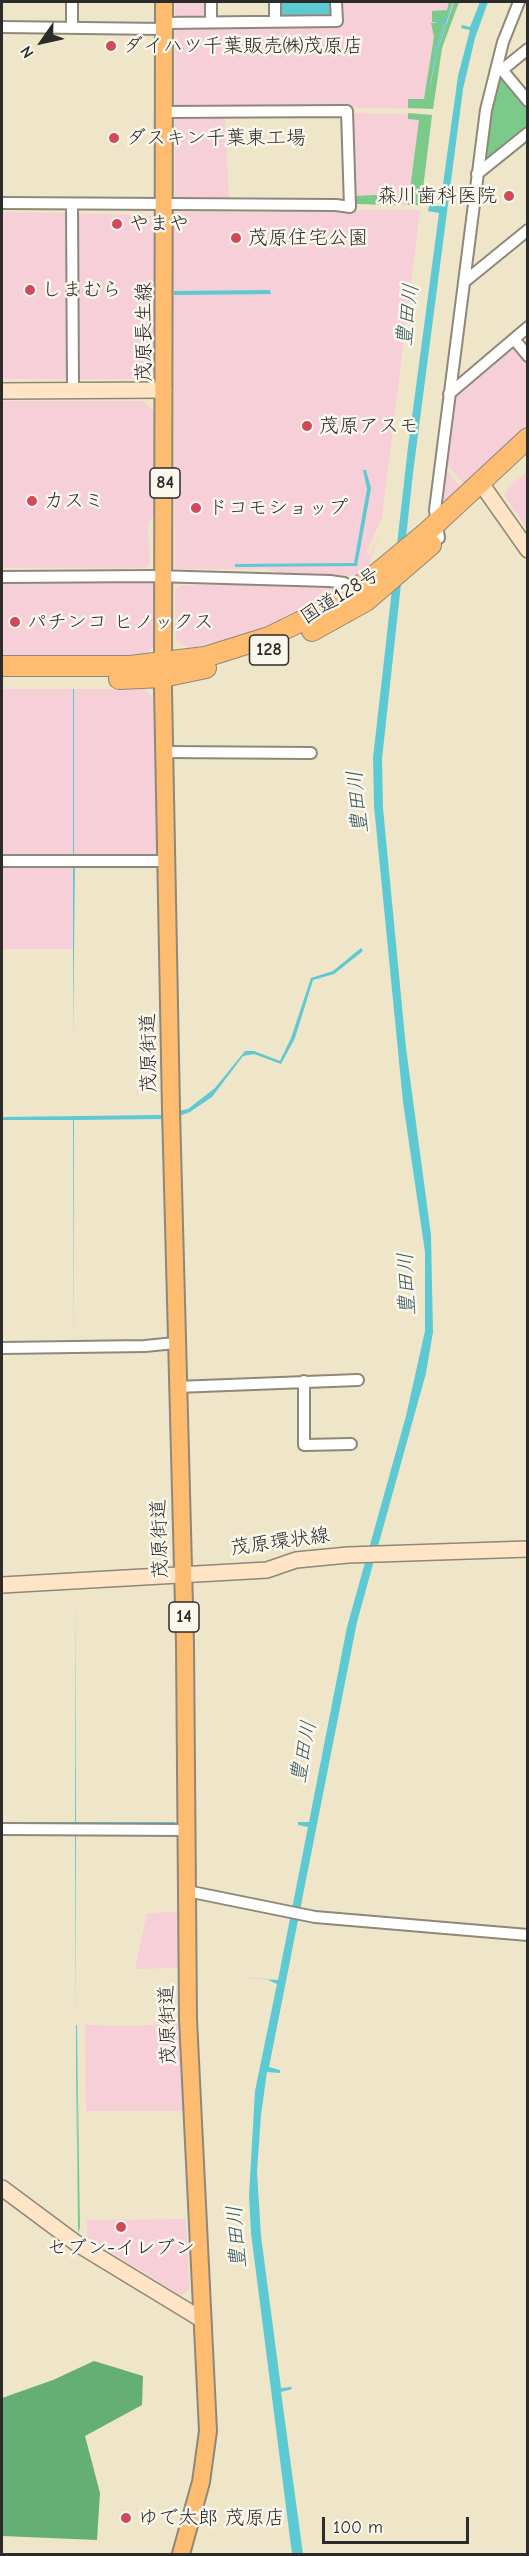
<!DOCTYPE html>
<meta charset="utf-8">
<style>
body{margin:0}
#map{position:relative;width:529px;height:2556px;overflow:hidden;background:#efe6c9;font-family:"Comic Neue",sans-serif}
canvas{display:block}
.frame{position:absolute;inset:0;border:3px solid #2b2b2b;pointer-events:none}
.north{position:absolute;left:12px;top:12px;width:60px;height:60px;-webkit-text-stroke:4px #fbf7ec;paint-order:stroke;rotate:236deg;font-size:16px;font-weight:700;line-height:24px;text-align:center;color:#2b2b2b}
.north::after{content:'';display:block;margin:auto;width:21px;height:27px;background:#2b2b2b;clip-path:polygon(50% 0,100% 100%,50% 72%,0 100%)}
.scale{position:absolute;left:322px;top:2517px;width:147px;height:27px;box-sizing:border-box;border:3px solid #2b2b2b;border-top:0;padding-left:8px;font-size:18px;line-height:21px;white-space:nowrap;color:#2b2b2b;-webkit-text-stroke:4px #fbf7ec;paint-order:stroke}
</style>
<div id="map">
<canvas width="529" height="2556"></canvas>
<div class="frame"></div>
<div class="north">N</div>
<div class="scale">100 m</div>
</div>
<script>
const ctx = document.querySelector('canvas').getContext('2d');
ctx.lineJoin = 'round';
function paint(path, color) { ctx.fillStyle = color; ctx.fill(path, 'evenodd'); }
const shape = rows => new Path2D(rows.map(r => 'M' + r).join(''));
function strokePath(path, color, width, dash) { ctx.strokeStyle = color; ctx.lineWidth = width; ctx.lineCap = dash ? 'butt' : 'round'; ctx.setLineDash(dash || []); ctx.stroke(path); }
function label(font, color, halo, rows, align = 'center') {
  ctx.font = font + ' "Comic Neue","Klee One",sans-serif'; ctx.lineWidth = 5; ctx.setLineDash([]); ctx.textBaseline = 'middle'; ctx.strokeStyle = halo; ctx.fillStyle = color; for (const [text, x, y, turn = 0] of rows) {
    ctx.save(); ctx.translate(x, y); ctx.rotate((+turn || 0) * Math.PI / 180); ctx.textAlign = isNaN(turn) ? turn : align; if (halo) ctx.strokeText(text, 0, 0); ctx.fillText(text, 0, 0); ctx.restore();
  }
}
const built = shape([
 [175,2,207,2,207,16,205,20,175,20],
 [340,2,459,2,442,48,433,109,175,106,175,26,340,25],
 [351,113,432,115,421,205,355,204],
 [175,117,225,117,229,199,175,200],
 [342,210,420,210,382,518,366,553,370,555,380,532,367,571,362,576,288,575,266,569,175,569,173,212,341,212],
 [2,212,65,213,67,215,68,376,65,379,2,379],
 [81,213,155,216,155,369,144,379,81,379,78,376,77,215],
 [513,345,527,362,527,424,464,484,444,461,452,398],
 [2,401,143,401,154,412,156,509,148,525,150,563,146,568,2,568],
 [444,468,461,487,443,504,440,501],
 [527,471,527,538,526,528,505,496,506,490],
 [2,581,153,581,153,647,146,655,2,657],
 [184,585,328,585,332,591,332,595,299,613,256,631,189,649,176,640,175,589],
 [2,689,73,689,73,857,2,857],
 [74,689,145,689,153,698,157,857,74,857],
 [2,864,73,864,73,949,2,949],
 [177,1912,178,1968,135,1969,147,1913],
 [180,2023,184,2111,86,2111,85,2025,130,2026],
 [186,2219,189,2289,181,2296,87,2237,87,2220]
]);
const green = shape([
 [449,2,453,2,444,22,432,22,432,11,447,10],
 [454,2,459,2,442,48,433,109,408,108,408,99,424,99,434,37,431,23,444,23,435,52,429,92,437,52],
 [503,76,527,106,527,130,486,163,482,160,489,112,497,77],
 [408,113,432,115,421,205,408,205,419,120,408,119],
 [395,194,395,205,355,204,354,196],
 [77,2025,80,2227,78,2234,78,2229]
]);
const forest = shape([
 [94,2361,143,2376,142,2405,85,2436,100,2493,97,2540,2,2536,2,2398,53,2380]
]);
const water = shape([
 [279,2,332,2,332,16,282,17,279,13],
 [453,2,437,52,428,93,435,52,444,24,432,22,444,21],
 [480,2,488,2,475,38,463,89,413,473,382,759,383,808,406,1048,431,1235,433,1332,426,1373,357,1622,269,2067,280,2070,280,2073,267,2072,261,2115,257,2172,261,2236,281,2388,291,2387,292,2389,281,2392,303,2554,292,2554,251,2233,249,2195,255,2091,277,1984,266,1979,242,1978,278,1980,308,1827,298,1825,298,1822,309,1822,347,1627,406,1416,425,1331,425,1252,403,1102,374,806,373,758,408,447,439,213,428,211,429,206,440,206,458,76,470,30,461,28,462,25,470,27],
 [270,290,271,294,174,295,174,291],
 [363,470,366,470,371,488,357,566,235,567,235,564,354,563,367,489],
 [73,689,74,689,74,857,73,857],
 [73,864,75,865,73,1037],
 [361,948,363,951,334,974,313,980,295,1038,281,1064,254,1054,243,1056,212,1097,190,1112,179,1116,162,1119,74,1120,74,1343,73,1120,2,1120,2,1117,161,1115,188,1109,215,1088,245,1051,254,1051,280,1061,291,1038,311,978,333,971],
 [75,1596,76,1822,175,1822,176,1825,2,1825,2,1822,75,1822],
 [75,1833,76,1833,75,2020],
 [76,2025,77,2025,78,2229,76,2070]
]);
const street = shape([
 [72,2,72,27],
 [275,2,275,21],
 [211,22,211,2],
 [164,23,337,21,336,2],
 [2,27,164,29],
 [498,65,528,101],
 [502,70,528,49],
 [477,174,528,133],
 [2,203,336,205,350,207,347,111,165,112],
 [72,204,73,390],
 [464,282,528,230],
 [514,339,528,356],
 [449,394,528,327],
 [439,538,435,510,486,110,503,42,519,2],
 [2,577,154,576,330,581,344,583,355,590],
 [165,752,311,753],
 [2,861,167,861],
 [2,1348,145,1346,175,1343],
 [304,1381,304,1445,351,1444],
 [176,1387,358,1380],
 [2,1829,185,1830],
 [187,1891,315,1917,528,1935]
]);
const secondary = shape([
 [2,391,164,390],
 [480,482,528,550],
 [2,1585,267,1570,296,1560,348,1555,528,1549],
 [2,2188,76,2243,201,2319]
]);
const primary = shape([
 [164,2,163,689,171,1110,185,1644,188,2019,208,2431,201,2482,181,2554]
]);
const highway = shape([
 [312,631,366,601,431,545],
 [2,666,130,666,205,657,269,637,324,610,374,576,427,532,528,438],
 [119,679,163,677,206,668]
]);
const markers = [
 [111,46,6,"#d1495b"],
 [114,138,6,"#d1495b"],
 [509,196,6,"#d1495b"],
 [117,224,6,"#d1495b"],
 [236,238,6,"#d1495b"],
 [30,290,6,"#d1495b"],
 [307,426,6,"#d1495b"],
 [32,501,6,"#d1495b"],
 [196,508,6,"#d1495b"],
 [15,622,6,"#d1495b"],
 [121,2227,6,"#d1495b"],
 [126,2518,6,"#d1495b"]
];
const shields = [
 [165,483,30],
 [269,650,39],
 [184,1617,30]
];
const shieldNames = [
 ["84",165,483],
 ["128",269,650],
 ["14",184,1617]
];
const poiNames = [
 ["ダイハツ千葉販売㈱茂原店",123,46],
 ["ダスキン千葉東工場",126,138],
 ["森川歯科医院",497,196,"right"],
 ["やまや",129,224],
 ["茂原住宅公園",248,238],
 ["しまむら",42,290],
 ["茂原アスモ",319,426],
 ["カスミ",44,501],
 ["ドコモショップ",208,508],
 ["パチンコ ヒノックス",27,622],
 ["セブン-イレブン",121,2248,"center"],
 ["ゆで太郎 茂原店",138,2518]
];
const streetNames = [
 ["茂原長生線",144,332,-90],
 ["国道128号",340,596,-32],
 ["茂原街道",149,1053,-91],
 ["茂原街道",160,1539,-92],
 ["茂原環状線",280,1542,-8],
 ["茂原街道",168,2025,-92]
];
const waterNames = [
 ["豊田川",408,315,-83],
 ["豊田川",358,802,-95],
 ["豊田川",407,1284,-92],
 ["豊田川",304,1752,-79],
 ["豊田川",237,2237,-94]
];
paint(built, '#f6cfd8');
paint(green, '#7cca89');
paint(forest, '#65ae75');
paint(water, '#5dc9d2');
strokePath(street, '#8d887a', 14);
strokePath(secondary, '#8d887a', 18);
strokePath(primary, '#8d887a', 20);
strokePath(highway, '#8d887a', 22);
strokePath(street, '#fff', 10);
strokePath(secondary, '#ffe4c6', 15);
strokePath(primary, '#febc71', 16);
strokePath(highway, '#febc71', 20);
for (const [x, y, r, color] of markers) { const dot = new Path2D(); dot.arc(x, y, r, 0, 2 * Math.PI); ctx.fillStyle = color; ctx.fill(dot); strokePath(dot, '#fbf7ec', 2); }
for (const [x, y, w] of shields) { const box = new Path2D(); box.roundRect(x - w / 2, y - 15, w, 30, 4.5); ctx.fillStyle = '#fbf7ec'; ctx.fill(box); strokePath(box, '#2b2b2b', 1.5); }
label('bold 18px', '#2b2b2b', null, shieldNames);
label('20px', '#2b2b2b', '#fbf7ec', poiNames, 'left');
label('20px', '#2b2b2b', '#fbf7ec', streetNames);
label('italic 21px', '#3a5a5d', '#fbf7ec', waterNames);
</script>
